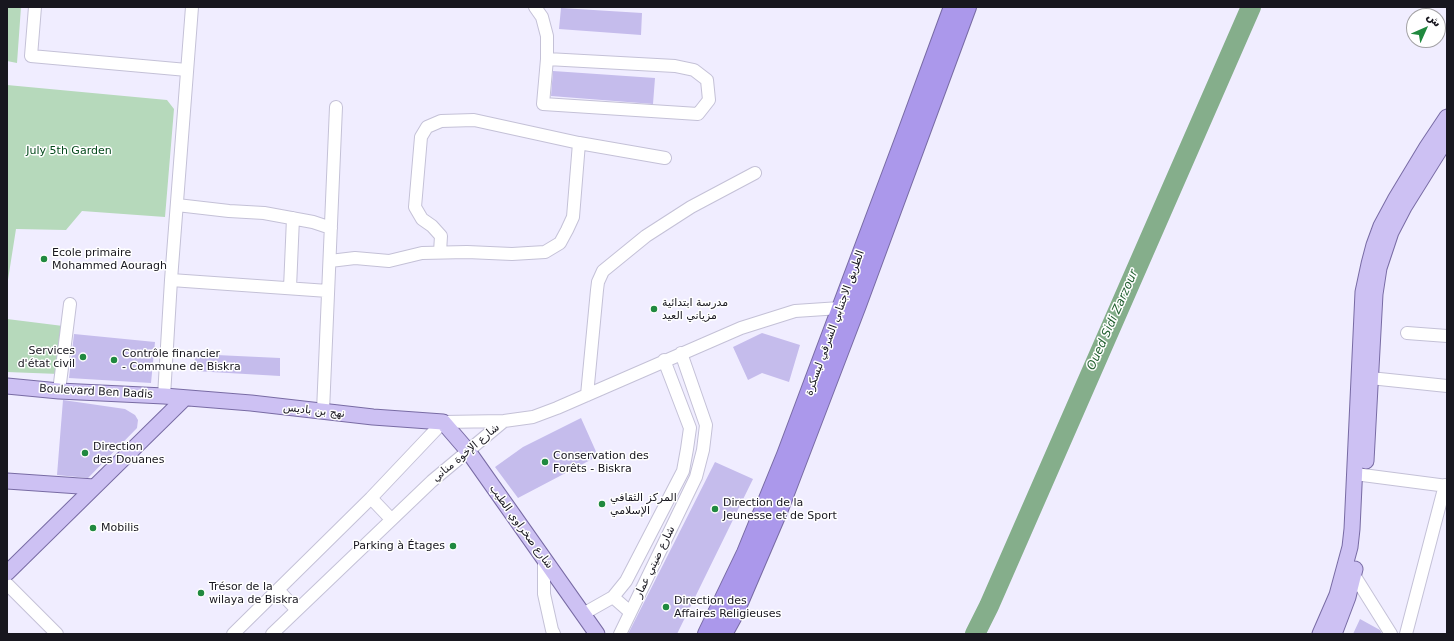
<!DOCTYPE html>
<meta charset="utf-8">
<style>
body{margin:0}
#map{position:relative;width:1454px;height:641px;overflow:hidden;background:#f0edff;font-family:"DejaVu Sans",Cairo,sans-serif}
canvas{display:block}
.frame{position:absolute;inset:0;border:8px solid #18171f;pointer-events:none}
.north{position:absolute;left:1406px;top:8px;width:40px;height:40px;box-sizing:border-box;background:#fff;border:1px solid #a3a2a5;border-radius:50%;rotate:45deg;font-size:11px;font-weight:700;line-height:16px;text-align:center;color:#18171f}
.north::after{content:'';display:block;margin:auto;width:14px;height:18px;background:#20893f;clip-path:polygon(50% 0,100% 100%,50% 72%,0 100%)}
</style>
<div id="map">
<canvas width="1454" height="641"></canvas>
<div class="frame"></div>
<div class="north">ش</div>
</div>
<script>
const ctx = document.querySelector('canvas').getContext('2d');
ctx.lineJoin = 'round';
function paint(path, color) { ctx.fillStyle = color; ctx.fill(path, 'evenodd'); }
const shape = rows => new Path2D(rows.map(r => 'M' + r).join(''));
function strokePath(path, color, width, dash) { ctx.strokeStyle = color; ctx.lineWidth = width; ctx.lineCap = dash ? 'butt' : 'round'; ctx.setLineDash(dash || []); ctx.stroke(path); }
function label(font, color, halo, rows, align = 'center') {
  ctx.font = font + ' "DejaVu Sans",Cairo,sans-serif'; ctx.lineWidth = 3; ctx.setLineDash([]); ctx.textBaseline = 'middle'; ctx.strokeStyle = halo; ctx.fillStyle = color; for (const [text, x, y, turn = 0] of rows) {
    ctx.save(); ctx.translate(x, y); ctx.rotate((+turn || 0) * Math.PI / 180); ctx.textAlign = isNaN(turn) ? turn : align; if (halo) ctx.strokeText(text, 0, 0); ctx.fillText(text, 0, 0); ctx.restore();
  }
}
const green = shape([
 [7,7,21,7,17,63,7,61],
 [7,85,167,100,174,109,165,217,82,211,66,230,16,229,7,286],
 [7,319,63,326,59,374,7,372]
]);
const river = shape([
 [975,634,989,606,1251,7]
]);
const building = shape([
 [561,8,642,13,641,35,559,29],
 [553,71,655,78,653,104,551,96],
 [762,333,800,345,789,382,762,373,748,380,733,347],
 [74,334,155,342,151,383,69,378],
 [195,354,280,358,280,376,194,371],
 [63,400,125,409,135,415,138,420,137,428,88,478,57,475],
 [581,418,598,456,518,498,495,467,523,447],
 [715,462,753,479,677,634,628,634],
 [1360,619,1380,630,1382,634,1353,634]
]);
const minor = shape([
 [35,7,31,56,187,70],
 [535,7,542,17,547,36,547,59,543,104,698,114,709,100,707,80,694,70,675,66,547,59],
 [177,205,229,211,264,213,313,222,331,228],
 [440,252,441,236,432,226,422,219,415,207,421,137,427,127,441,121,474,120,579,143,665,158],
 [330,261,355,258,389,261,422,253,467,252,512,254,545,252,560,243,567,230,573,217,579,143],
 [171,280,328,291],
 [290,288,293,218],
 [1407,333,1447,336],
 [1370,378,1447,386],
 [59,391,70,304],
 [587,395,597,290,598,282,603,271,646,236,691,207,755,173],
 [164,396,171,280,192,7],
 [323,411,336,107],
 [1355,474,1447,486],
 [371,498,391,519],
 [544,558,544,594,552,630,554,634],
 [1349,572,1354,575,1391,634],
 [7,584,57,634],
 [278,590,297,610],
 [613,597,630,612],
 [583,614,613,597,626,581,683,471,687,449,690,428,664,360],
 [233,634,371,498,443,422,504,421,533,417,557,408,741,328,795,311,840,308],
 [272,634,432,481,504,421],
 [620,634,696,477,703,450,706,425,681,353],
 [1406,634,1445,485]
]);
const major = shape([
 [7,386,59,391,164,396,251,403,373,417,443,422,468,451,597,634],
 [1366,461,1375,294,1379,268,1391,232,1404,207,1447,138],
 [7,481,94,487],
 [7,573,185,398],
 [1320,634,1337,595,1350,547,1352,529,1363,292,1369,264,1374,245,1381,226,1395,200,1427,147,1447,117],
 [1334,634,1348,597,1355,569]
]);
const highway = shape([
 [707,634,746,553,786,455,906,135,953,7],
 [723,634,734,614,779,509,857,305,967,7]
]);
const markers = [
 [44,259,4,"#20893f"],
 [654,309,4,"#20893f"],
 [83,357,4,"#20893f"],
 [114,360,4,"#20893f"],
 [85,453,4,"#20893f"],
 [545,462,4,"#20893f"],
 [602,504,4,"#20893f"],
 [715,509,4,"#20893f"],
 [93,528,4,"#20893f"],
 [453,546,4,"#20893f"],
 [201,593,4,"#20893f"],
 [666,607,4,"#20893f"]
];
const parkNames = [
 ["July 5th Garden",69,151]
];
const poiNames = [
 ["Ecole primaire",52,253],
 ["Mohammed Aouragh",52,266],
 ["مدرسة ابتدائية",662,303],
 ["مزياني العيد",662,316],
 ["Services",75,351,"right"],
 ["d'état civil",75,364,"right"],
 ["Contrôle financier",122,354],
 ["- Commune de Biskra",122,367],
 ["Direction",93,447],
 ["des Douanes",93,460],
 ["Conservation des",553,456],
 ["Forêts - Biskra",553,469],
 ["المركز الثقافي",610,498],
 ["الإسلامي",610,511],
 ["Direction de la",723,503],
 ["Jeunesse et de Sport",723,516],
 ["Mobilis",101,528],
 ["Parking à Étages",445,546,"right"],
 ["Trésor de la",209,587],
 ["wilaya de Biskra",209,600],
 ["Direction des",674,601],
 ["Affaires Religieuses",674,614]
];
const streetNames = [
 ["الطريق الاجتنابي الشرقي لبسكرة",835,323,-70],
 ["Boulevard Ben Badis",96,392,3],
 ["نهج بن باديس",314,411,6],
 ["شارع الإخوة مناني",466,453,-40],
 ["شارع صخراوي الطيب",521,527,54],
 ["شارع ضيتي عمار",655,562,-64]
];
const waterNames = [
 ["Oued Sidi Zarzour",1113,320,-66]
];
paint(green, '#b6d9bb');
strokePath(river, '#85ae8b', 20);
paint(building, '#c5bcec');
strokePath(minor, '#c4c1d7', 14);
strokePath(major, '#786ba4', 17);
strokePath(highway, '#786ba4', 20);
strokePath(minor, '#fff', 12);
strokePath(major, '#cdc1f3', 15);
strokePath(highway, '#ab98eb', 18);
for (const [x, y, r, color] of markers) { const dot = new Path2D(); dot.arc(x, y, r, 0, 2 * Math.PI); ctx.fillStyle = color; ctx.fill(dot); strokePath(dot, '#fff', 1.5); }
label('11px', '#04491b', '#fff', parkNames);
label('11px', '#18171f', '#fff', poiNames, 'left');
label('11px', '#18171f', '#fff', streetNames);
label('italic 12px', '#236031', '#fff', waterNames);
</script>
